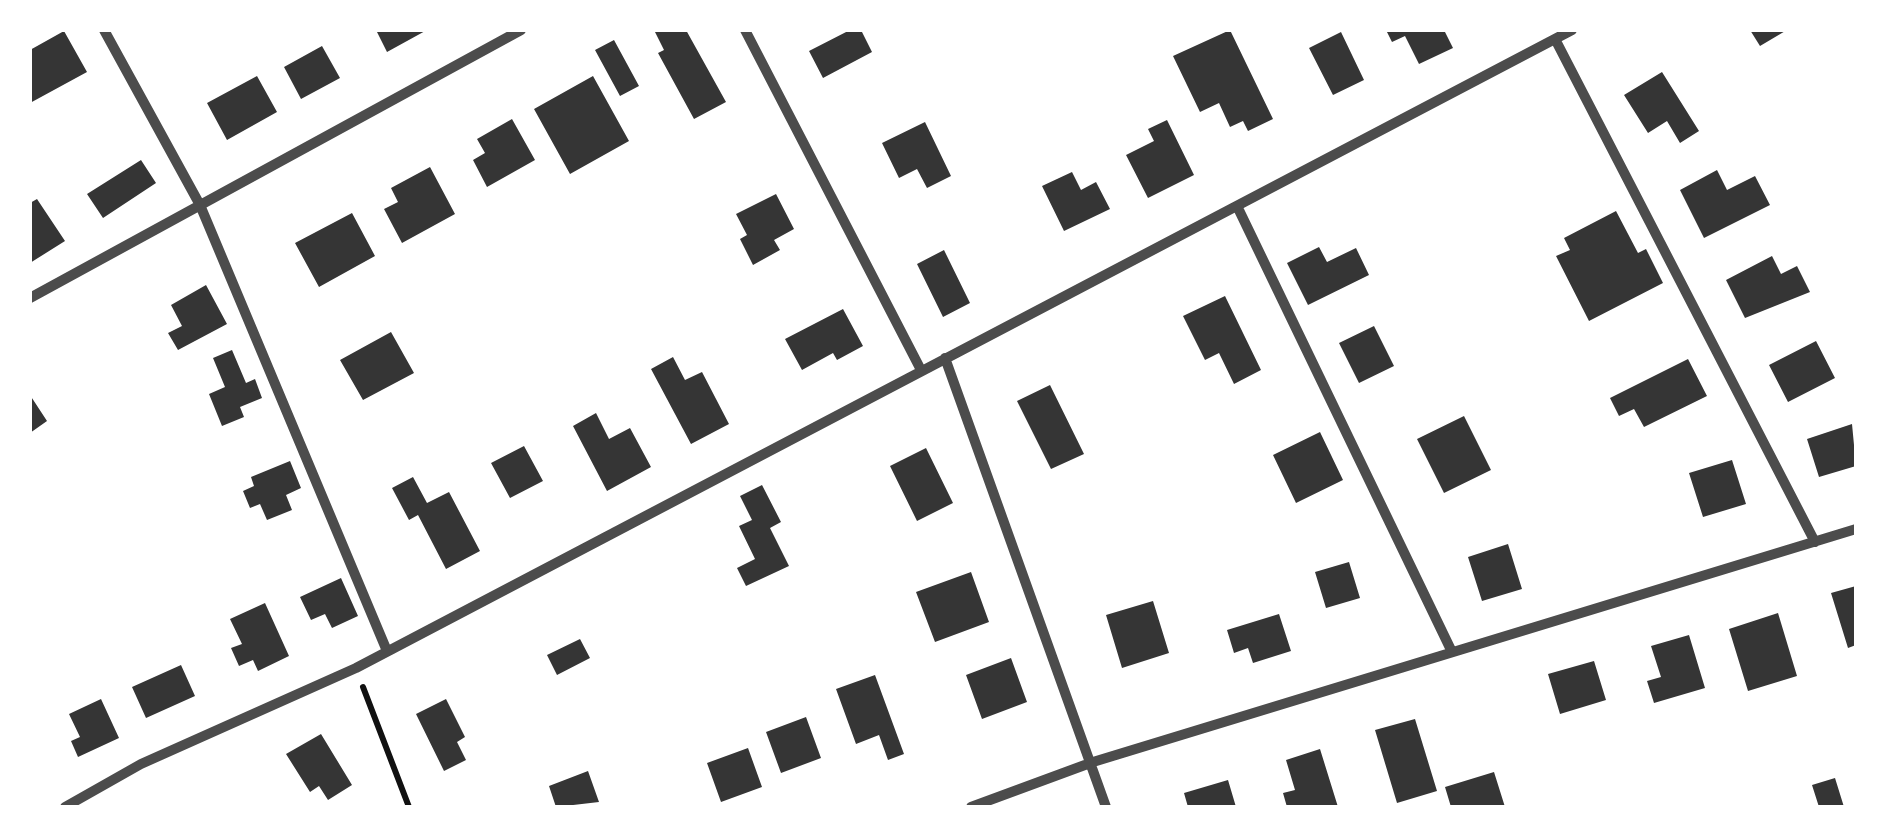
<!DOCTYPE html>
<style>
body{margin:0}
#map{position:relative;width:1886px;height:837px;overflow:hidden;background:#fff;font-family:"Exo 2",sans-serif}
canvas{display:block}
.frame{position:absolute;inset:0;border:32px solid #fff;pointer-events:none}
</style>
<div id="map">
<canvas width="1886" height="837"></canvas>
<div class="frame"></div>
</div>
<script>
const ctx = document.querySelector('canvas').getContext('2d');
ctx.lineJoin = 'round';
function paint(path, color) { ctx.fillStyle = color; ctx.fill(path, 'evenodd'); }
const shape = rows => new Path2D(rows.map(r => 'M' + r).join(''));
function strokePath(path, color, width, dash) { ctx.strokeStyle = color; ctx.lineWidth = width; ctx.lineCap = dash ? 'butt' : 'round'; ctx.setLineDash(dash || []); ctx.stroke(path); }
const building = shape([
 [376,30,427,30,387,52],
 [654,30,686,30,726,102,694,119,658,53,664,50],
 [850,30,861,30,872,52,823,78,809,51],
 [1230,30,1273,119,1248,131,1243,121,1230,127,1219,103,1200,112,1173,56],
 [1386,30,1444,30,1453,48,1419,64,1405,36,1392,42],
 [1750,30,1787,30,1760,46],
 [64,31,87,72,30,103,30,50],
 [1341,32,1364,80,1333,95,1309,48],
 [614,40,639,86,620,96,595,50],
 [322,46,340,78,301,99,284,67],
 [1662,72,1699,131,1680,143,1667,121,1648,133,1624,95],
 [257,76,277,112,227,140,207,103],
 [593,76,629,141,570,174,534,109],
 [512,119,535,160,487,187,473,160,485,153,477,139],
 [1167,120,1194,175,1148,198,1126,155,1154,141,1148,129],
 [925,122,951,176,927,188,917,169,899,178,882,143],
 [141,160,156,183,103,218,87,194],
 [430,167,455,214,402,243,384,209,398,202,391,188],
 [1717,170,1727,190,1755,176,1770,205,1704,238,1680,190],
 [1072,172,1081,190,1096,182,1110,209,1064,231,1042,186],
 [776,194,794,229,774,240,780,250,753,265,740,239,747,235,736,214],
 [37,199,65,241,30,263,30,203],
 [1616,211,1638,253,1646,249,1663,283,1589,321,1556,256,1570,250,1564,238],
 [352,213,375,256,319,287,295,243],
 [1319,247,1327,262,1356,248,1369,275,1308,305,1287,263],
 [944,250,970,303,943,317,917,264],
 [1772,256,1781,274,1797,266,1810,292,1745,318,1726,280],
 [206,285,227,324,178,350,168,333,182,326,171,305],
 [1225,296,1261,370,1234,384,1219,353,1205,360,1183,316],
 [843,309,863,346,837,360,833,353,802,370,785,339],
 [1374,326,1394,366,1359,383,1339,343],
 [391,332,414,373,363,400,340,360],
 [1816,341,1835,378,1788,402,1769,365],
 [232,350,246,383,255,379,262,398,240,407,244,417,222,426,209,394,225,387,213,358],
 [673,357,685,380,702,372,729,424,691,444,651,369],
 [1688,359,1707,396,1644,427,1634,409,1619,416,1610,398],
 [1050,385,1084,454,1051,469,1017,401],
 [30,395,47,421,30,433],
 [596,413,609,439,630,428,651,467,607,491,573,426],
 [1464,416,1491,470,1444,493,1417,439],
 [1852,424,1856,466,1819,477,1807,439],
 [1320,432,1343,480,1296,503,1273,455],
 [524,446,543,481,510,498,491,463],
 [926,448,953,503,917,521,890,466],
 [1732,460,1746,504,1703,517,1689,473],
 [290,461,301,488,286,495,292,510,267,520,260,504,250,508,243,491,254,486,251,477],
 [413,477,427,503,449,492,480,551,446,569,418,515,409,520,392,488],
 [762,485,781,522,770,528,789,566,746,586,737,568,755,559,739,526,752,520,740,496],
 [1508,544,1522,589,1482,601,1468,557],
 [1349,562,1360,598,1326,608,1315,572],
 [971,572,989,622,935,642,916,592],
 [341,578,358,616,332,628,325,614,311,620,300,597],
 [1856,586,1856,645,1848,648,1831,593],
 [1153,601,1169,653,1122,668,1106,615],
 [265,603,289,656,258,671,253,660,239,666,231,648,242,644,230,619],
 [1778,613,1797,676,1748,691,1729,629],
 [1279,614,1291,651,1253,663,1248,648,1234,653,1227,630],
 [1689,635,1705,688,1654,703,1647,681,1661,677,1651,646],
 [580,639,590,658,557,675,547,655],
 [1011,658,1027,702,982,719,966,675],
 [1594,661,1606,700,1560,714,1548,674],
 [181,665,195,696,146,718,132,687],
 [875,675,904,754,888,760,879,735,856,744,836,689],
 [101,699,119,738,78,757,71,741,80,737,69,714],
 [446,699,465,737,457,742,466,760,444,771,416,714],
 [806,717,821,758,781,773,766,732],
 [1415,719,1437,791,1397,803,1375,730],
 [321,734,352,785,328,800,319,786,310,792,286,754],
 [748,748,762,787,721,802,707,763],
 [1320,749,1338,807,1287,807,1283,793,1295,790,1286,760],
 [588,771,599,802,556,807,549,786],
 [1494,772,1505,807,1451,807,1445,787],
 [1835,778,1844,807,1819,807,1812,785],
 [1228,780,1236,807,1188,807,1184,793]
]);
const path = shape([
 [363,687,409,807]
]);
const minor = shape([
 [104,30,200,205,387,651],
 [745,30,921,370],
 [1555,39,1815,542],
 [1237,206,1452,652],
 [30,298,521,30],
 [945,358,1106,807],
 [65,807,141,764,356,668,1572,30],
 [971,807,1093,762,1856,529]
]);
paint(building, '#353535');
strokePath(path, '#111', 6);
strokePath(minor, '#4c4c4c', 10);
</script>
